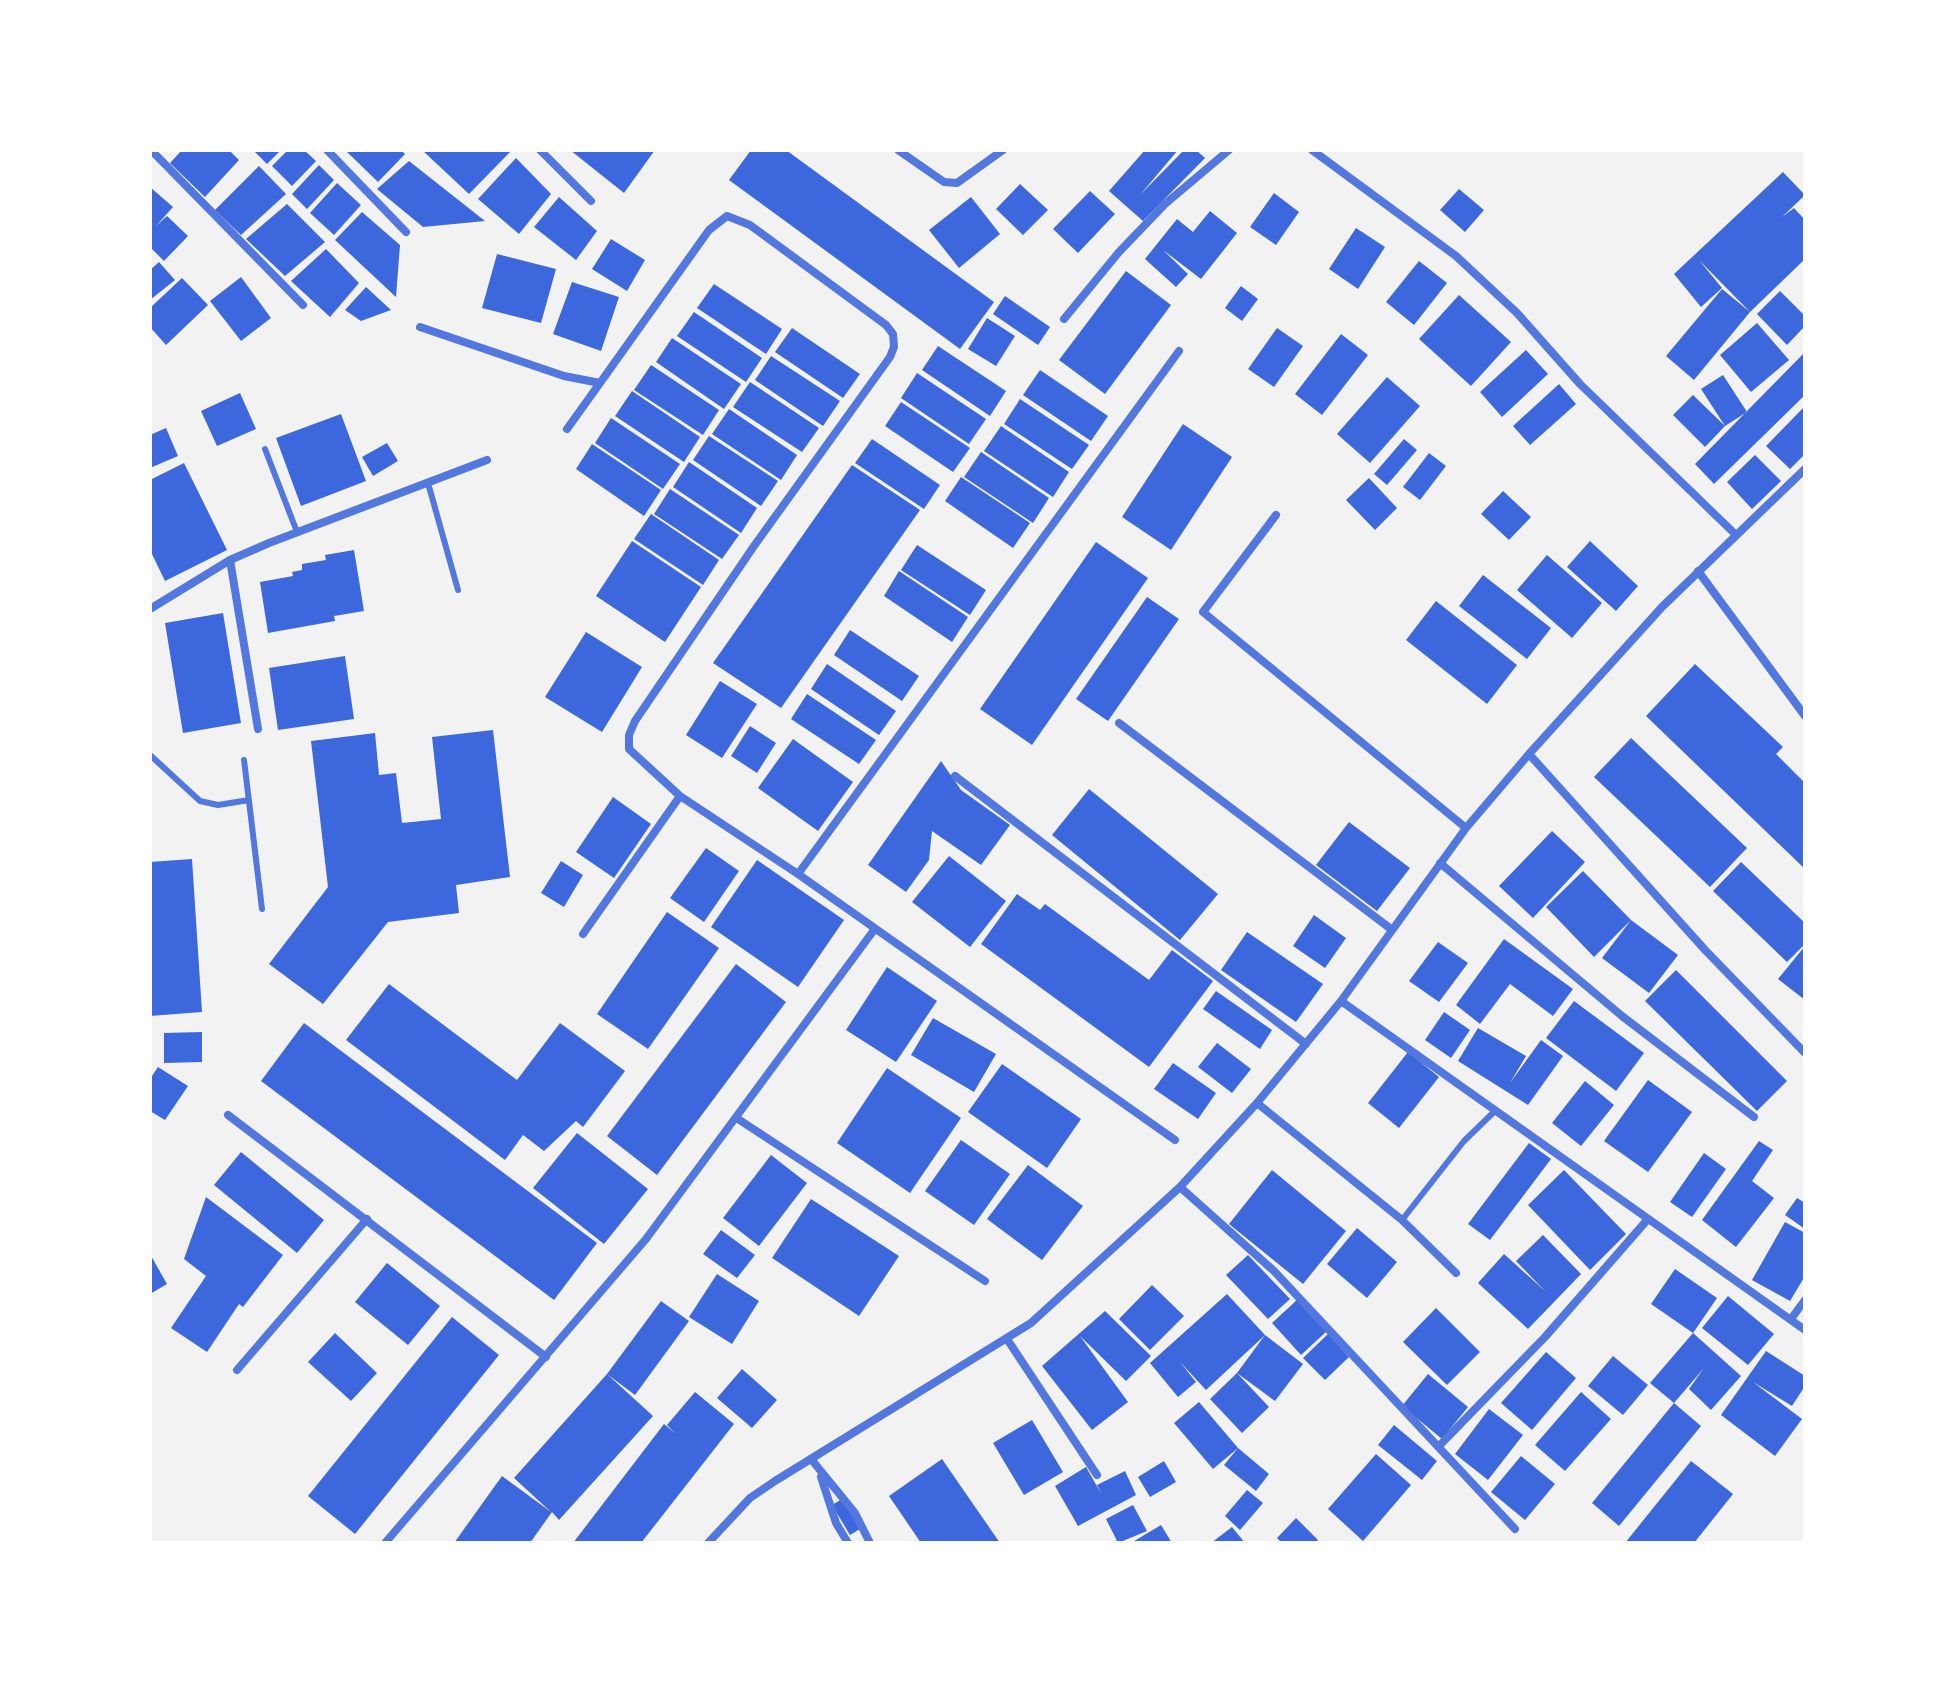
<!DOCTYPE html>
<style>
body{margin:0}
#map{position:relative;width:1955px;height:1693px;overflow:hidden;background:#f2f2f2;font-family:Figtree,sans-serif}
canvas{display:block}
.frame{position:absolute;inset:0;border:152px solid #fff;pointer-events:none}
</style>
<div id="map">
<canvas width="1955" height="1693"></canvas>
<div class="frame"></div>
</div>
<script>
const ctx = document.querySelector('canvas').getContext('2d');
ctx.lineJoin = 'round';
function paint(path, color) { ctx.fillStyle = color; ctx.fill(path, 'evenodd'); }
const shape = rows => new Path2D(rows.map(r => 'M' + r).join(''));
function strokePath(path, color, width, dash) { ctx.strokeStyle = color; ctx.lineWidth = width; ctx.lineCap = dash ? 'butt' : 'round'; ctx.setLineDash(dash || []); ctx.stroke(path); }
const building = shape([
 [182,150,229,150,239,160,205,197,170,163],
 [253,150,281,150,267,164],
 [288,150,304,150,316,161,292,186,272,166],
 [345,150,401,150,405,154,378,182],
 [422,150,512,150,469,194],
 [570,150,655,150,624,193],
 [751,150,786,150,994,302,960,349,729,180],
 [1145,150,1178,150,1140,195,1184,150,1196,150,1205,158,1143,221,1109,191],
 [516,158,551,194,519,234,478,199],
 [409,161,485,221,423,227,377,189],
 [319,165,334,180,307,209,292,194],
 [259,166,286,194,241,235,215,210],
 [1783,172,1805,195,1782,217,1794,208,1805,220,1805,259,1750,312,1699,260,1722,288,1701,307,1674,274],
 [337,183,361,205,334,235,310,213],
 [1020,184,1048,210,1023,235,996,209],
 [150,187,173,207,156,226,167,216,188,236,164,261,150,247],
 [1459,189,1484,210,1465,232,1440,210],
 [1090,191,1115,214,1078,253,1053,229],
 [1274,193,1299,212,1276,245,1250,227],
 [559,197,597,231,576,260,534,227],
 [971,197,1000,234,959,268,929,230],
 [287,204,325,242,285,276,246,239],
 [1210,211,1237,233,1201,279,1163,250,1188,274,1176,287,1145,259,1177,219,1193,232],
 [362,212,400,245,396,297,335,240],
 [1356,228,1385,247,1358,289,1329,269],
 [611,239,645,260,627,291,592,269],
 [326,249,359,283,330,317,291,281],
 [497,254,556,269,541,323,482,308],
 [1419,261,1447,283,1414,325,1386,302],
 [159,262,175,280,150,300,150,270],
 [1126,271,1171,305,1105,394,1059,360],
 [241,277,271,318,241,341,210,301],
 [182,278,208,305,166,345,150,327,150,308],
 [572,282,619,297,601,351,553,334],
 [714,284,782,329,766,354,697,308],
 [1241,286,1258,299,1242,321,1225,308],
 [366,287,391,310,361,321,345,310],
 [1722,289,1750,312,1694,380,1666,356],
 [1780,291,1805,316,1805,326,1787,345,1757,314],
 [1459,295,1511,342,1471,386,1419,339],
 [1005,296,1050,327,1038,345,993,314],
 [694,312,762,358,746,382,677,336],
 [987,318,1015,336,996,366,968,349],
 [1757,323,1789,360,1751,392,1720,355],
 [792,328,860,374,843,398,775,352],
 [1277,328,1303,346,1274,387,1248,369],
 [1341,334,1368,355,1322,415,1295,394],
 [672,338,741,384,724,409,656,362],
 [938,346,1006,391,990,416,922,370],
 [1526,350,1548,374,1502,417,1480,392],
 [1805,352,1805,395,1714,484,1695,464],
 [771,356,840,401,823,426,755,380],
 [651,365,719,410,703,435,634,390],
 [1040,370,1108,416,1091,441,1023,395],
 [917,373,986,419,969,444,901,398],
 [1723,375,1747,412,1725,426,1701,389],
 [1387,377,1420,406,1370,463,1337,434],
 [750,382,819,428,802,452,733,407],
 [1559,384,1576,404,1530,445,1513,426],
 [632,391,700,437,684,462,615,416],
 [240,393,256,429,217,446,201,411],
 [1693,395,1725,426,1705,447,1673,415],
 [1020,399,1089,445,1072,469,1004,424],
 [901,402,970,448,953,472,885,426],
 [1805,406,1805,454,1790,469,1766,446],
 [729,409,797,455,781,480,712,434],
 [341,414,366,481,301,506,276,438],
 [611,418,680,464,663,489,595,443],
 [1183,424,1232,457,1171,550,1122,517],
 [1001,426,1069,472,1053,497,984,451],
 [166,428,178,456,150,468,150,435],
 [709,436,778,481,761,506,693,460],
 [872,439,940,485,924,509,855,463],
 [1404,439,1417,450,1387,485,1374,474],
 [387,443,398,461,373,476,362,457],
 [592,444,661,490,644,516,576,469],
 [981,452,1049,498,1033,523,964,477],
 [1429,453,1446,466,1420,500,1403,487],
 [1755,455,1781,481,1752,509,1727,482],
 [689,462,757,508,741,533,673,487],
 [184,463,227,550,165,581,150,550,150,480],
 [852,465,920,510,781,708,713,663],
 [961,477,1030,523,1013,548,945,501],
 [1369,478,1397,508,1375,530,1346,500],
 [670,489,739,535,722,559,654,514],
 [1503,491,1531,517,1509,540,1481,514],
 [651,514,719,560,703,585,634,539],
 [632,541,701,587,665,642,596,596],
 [1590,541,1638,586,1616,611,1567,567],
 [1096,542,1148,578,1032,745,980,709],
 [917,545,986,590,970,615,901,570],
 [354,550,364,611,334,616,335,621,268,633,260,582,293,576,292,572,302,570,302,564,326,560,325,555],
 [1547,555,1602,603,1572,638,1517,590],
 [899,571,968,617,952,642,884,596],
 [1483,575,1551,628,1527,659,1459,606],
 [1147,597,1179,619,1108,721,1076,699],
 [1436,601,1517,665,1487,704,1406,640],
 [223,613,241,723,183,733,165,623],
 [850,630,919,676,902,701,834,655],
 [586,632,642,667,602,732,545,697],
 [345,656,354,719,278,730,269,668],
 [827,664,896,711,879,735,811,689],
 [1695,664,1783,747,1776,754,1805,783,1805,869,1646,716],
 [720,681,757,704,722,758,686,735],
 [807,694,876,740,859,764,791,719],
 [750,726,776,743,757,773,731,756],
 [493,730,510,877,456,885,459,913,388,922,323,1004,269,964,328,887,311,741,375,733,379,775,396,773,402,823,441,819,432,737],
 [1631,738,1747,848,1710,887,1594,777],
 [793,739,853,782,818,831,758,788],
 [941,761,961,790,1010,825,981,865,932,831,929,860,906,892,868,865],
 [1089,789,1218,894,1180,940,1052,835],
 [613,797,651,824,614,878,576,852],
 [1349,822,1410,868,1377,911,1316,865],
 [1552,831,1585,862,1533,918,1499,886],
 [706,848,739,871,704,922,670,898],
 [949,856,1006,901,970,947,912,902],
 [192,859,202,1012,150,1016,150,862],
 [757,860,844,920,798,987,711,927],
 [561,861,583,875,564,907,541,893],
 [1741,862,1805,923,1805,944,1787,962,1713,891],
 [1583,871,1631,920,1678,955,1649,993,1602,958,1631,920,1594,957,1546,907],
 [1017,894,1040,910,1045,904,1149,980,1172,950,1213,981,1149,1067,981,944],
 [667,912,719,948,648,1049,597,1014],
 [1314,915,1346,938,1325,968,1293,946],
 [1247,932,1323,984,1296,1022,1221,970],
 [1504,939,1573,989,1553,1016,1510,984,1480,1024,1456,1005],
 [1438,942,1468,963,1439,1002,1409,981],
 [1805,946,1805,1000,1778,979],
 [736,964,786,1002,657,1175,607,1136],
 [887,967,937,1001,896,1062,846,1030],
 [1676,970,1787,1081,1757,1111,1645,1001],
 [389,984,517,1080,560,1023,625,1071,583,1127,576,1121,544,1151,523,1135,505,1160,346,1040],
 [1216,991,1272,1030,1260,1049,1203,1009],
 [1574,1001,1644,1053,1616,1091,1546,1038],
 [1444,1012,1470,1030,1451,1058,1425,1040],
 [933,1018,996,1054,974,1092,911,1055],
 [304,1023,597,1243,554,1300,261,1081],
 [1478,1028,1526,1056,1510,1083,1541,1040,1563,1056,1528,1105,1458,1061],
 [202,1032,202,1062,164,1063,164,1033],
 [1217,1043,1251,1069,1232,1093,1198,1067],
 [1408,1052,1439,1077,1399,1128,1368,1103],
 [1173,1063,1216,1093,1198,1119,1154,1089],
 [1002,1064,1081,1119,1047,1168,968,1112],
 [158,1067,188,1086,165,1120,150,1111,150,1079],
 [887,1068,961,1118,910,1193,837,1143],
 [1648,1080,1692,1112,1648,1172,1604,1141],
 [1585,1081,1614,1105,1581,1146,1552,1123],
 [577,1133,648,1189,604,1244,533,1188],
 [961,1140,1010,1174,974,1225,925,1191],
 [1759,1141,1773,1150,1752,1181,1774,1198,1736,1247,1702,1220],
 [1529,1143,1551,1159,1490,1240,1468,1224],
 [241,1152,324,1220,297,1253,214,1185],
 [1704,1153,1726,1169,1692,1217,1670,1202],
 [771,1155,807,1183,759,1246,723,1218],
 [1028,1165,1083,1206,1042,1260,987,1219],
 [1272,1170,1346,1231,1303,1284,1229,1224],
 [1564,1170,1626,1234,1590,1270,1528,1205],
 [206,1197,283,1255,243,1307,239,1304,207,1352,171,1328,206,1276,184,1259],
 [1797,1198,1805,1203,1805,1229,1785,1215],
 [811,1199,899,1256,859,1316,772,1258],
 [1785,1222,1805,1233,1805,1276,1790,1301,1752,1280],
 [1357,1228,1397,1262,1367,1298,1327,1264],
 [721,1230,755,1255,737,1278,703,1254],
 [1543,1235,1581,1274,1528,1329,1478,1283,1504,1254,1545,1291,1516,1261],
 [150,1254,167,1284,150,1294],
 [1248,1255,1290,1299,1268,1319,1226,1275],
 [387,1263,440,1306,408,1345,355,1302],
 [1675,1269,1717,1298,1693,1333,1741,1376,1711,1410,1689,1389,1704,1368,1674,1403,1701,1426,1619,1526,1592,1503,1674,1403,1650,1383,1693,1333,1651,1304],
 [717,1274,759,1301,732,1344,689,1317],
 [1152,1285,1184,1316,1150,1350,1119,1319],
 [1227,1294,1265,1335,1303,1364,1275,1401,1237,1373,1269,1407,1242,1433,1210,1399,1237,1373,1265,1335,1206,1390,1180,1362,1196,1382,1178,1397,1150,1363],
 [1728,1296,1774,1334,1748,1365,1702,1328],
 [1298,1299,1327,1331,1301,1355,1272,1323],
 [661,1301,689,1321,635,1395,607,1374,653,1416,559,1520,552,1512,530,1543,454,1543,502,1476,551,1512,514,1478,607,1374],
 [1436,1308,1480,1352,1447,1385,1403,1342],
 [1105,1311,1151,1356,1126,1381,1080,1336,1128,1402,1092,1430,1042,1366],
 [452,1317,499,1355,355,1534,308,1496],
 [335,1333,377,1373,351,1401,308,1362],
 [1328,1334,1349,1357,1325,1380,1303,1358],
 [1766,1351,1805,1376,1805,1386,1792,1406,1753,1382,1802,1419,1775,1456,1721,1415],
 [1546,1352,1576,1378,1532,1430,1501,1403],
 [1613,1356,1648,1385,1623,1415,1588,1386],
 [742,1369,777,1400,752,1428,717,1398],
 [1428,1374,1468,1407,1442,1439,1402,1406],
 [695,1392,734,1424,641,1543,573,1543,664,1424,675,1433,667,1425],
 [1581,1392,1611,1419,1565,1471,1535,1445],
 [1199,1402,1238,1448,1269,1474,1256,1491,1224,1465,1238,1448,1213,1469,1174,1423],
 [1489,1409,1523,1435,1488,1480,1455,1454],
 [1032,1420,1063,1472,1024,1495,993,1443],
 [1394,1425,1437,1461,1422,1480,1378,1445],
 [1376,1454,1411,1485,1363,1541,1328,1509],
 [1521,1456,1555,1484,1525,1520,1491,1492],
 [942,1459,1000,1543,921,1543,889,1496],
 [1164,1461,1176,1482,1150,1497,1138,1477],
 [1691,1461,1733,1494,1694,1543,1625,1543],
 [1086,1467,1102,1495,1097,1485,1125,1471,1136,1495,1078,1526,1055,1486],
 [1247,1490,1263,1503,1240,1530,1225,1516],
 [842,1499,860,1529,850,1535,832,1505],
 [1133,1505,1147,1531,1118,1543,1106,1519],
 [1296,1518,1318,1540,1316,1543,1282,1543,1277,1538],
 [1161,1525,1172,1543,1131,1543],
 [1232,1527,1245,1543,1211,1543]
]);
const service = shape([
 [265,449,297,532],
 [428,483,458,590],
 [150,755,200,801,218,805,249,800],
 [244,760,262,909],
 [1402,1220,1464,1141,1496,1110]
]);
const minor = shape([
 [151,150,303,305],
 [327,150,406,232],
 [540,150,591,201],
 [898,150,944,182,957,183,1003,150],
 [1312,150,1456,256,1517,313,1580,384,1734,533],
 [1064,319,1119,252,1165,204,1229,150],
 [420,327,564,376,600,383,709,230,727,216,750,225,886,325,893,334,894,347,890,357,754,546,635,721,629,735,629,749,680,796,798,874,1175,1140],
 [567,429,600,383],
 [1276,515,1203,612,1466,828],
 [230,560,258,729],
 [1698,571,1805,716],
 [150,609,230,560,269,543,487,460],
 [1119,723,1391,929],
 [1529,754,1706,951,1805,1053],
 [955,776,1306,1044],
 [1440,863,1622,1016,1754,1117],
 [798,874,1179,351],
 [583,934,680,796],
 [1341,1001,1805,1330],
 [1257,1103,1402,1220,1456,1273],
 [228,1115,546,1357],
 [738,1119,985,1281],
 [1180,1187,1274,1271,1515,1529],
 [1791,1319,1805,1300],
 [1007,1339,1097,1475],
 [237,1370,367,1219],
 [1440,1445,1545,1337,1648,1219],
 [811,1459,855,1513,870,1543],
 [821,1477,836,1523,848,1543],
 [385,1543,646,1239,874,930],
 [708,1543,750,1498,775,1481,1031,1323,1180,1187,1257,1103,1341,1001,1466,828,1529,754,1662,607,1805,469]
]);
paint(building, '#3d67dc');
strokePath(service, '#5277de', 6);
strokePath(minor, '#5277de', 8);
</script>
